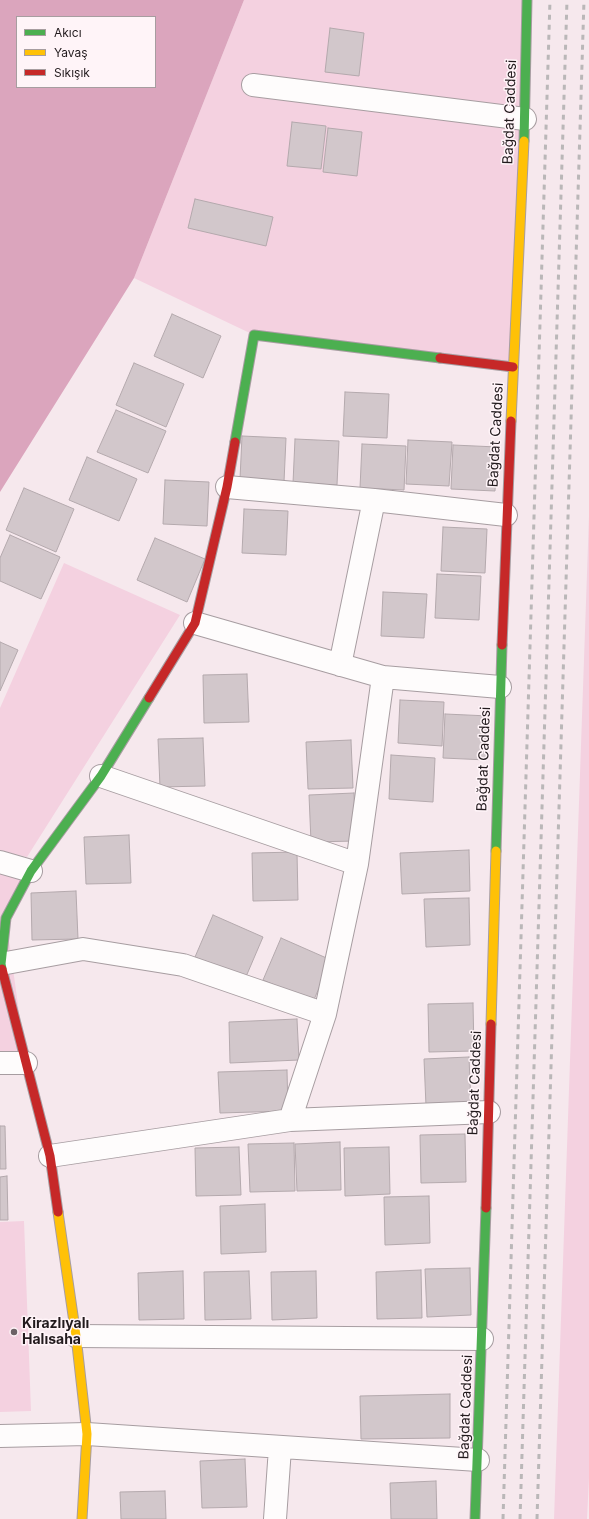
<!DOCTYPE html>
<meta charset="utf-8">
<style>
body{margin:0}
#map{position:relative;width:589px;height:1519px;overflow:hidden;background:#f6e8ed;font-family:Inter,sans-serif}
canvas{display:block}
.legend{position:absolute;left:16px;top:16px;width:140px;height:72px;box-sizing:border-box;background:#fff4f8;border:1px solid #a79da0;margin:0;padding:5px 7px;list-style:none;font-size:12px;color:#221a1d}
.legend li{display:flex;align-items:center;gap:8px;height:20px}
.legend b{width:20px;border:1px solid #a79da0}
</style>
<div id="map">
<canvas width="589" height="1519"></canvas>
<ul class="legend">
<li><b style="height:5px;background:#4caf50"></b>Akıcı</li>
<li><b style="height:5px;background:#ffc107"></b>Yavaş</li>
<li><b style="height:5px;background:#c62828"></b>Sıkışık</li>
</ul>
</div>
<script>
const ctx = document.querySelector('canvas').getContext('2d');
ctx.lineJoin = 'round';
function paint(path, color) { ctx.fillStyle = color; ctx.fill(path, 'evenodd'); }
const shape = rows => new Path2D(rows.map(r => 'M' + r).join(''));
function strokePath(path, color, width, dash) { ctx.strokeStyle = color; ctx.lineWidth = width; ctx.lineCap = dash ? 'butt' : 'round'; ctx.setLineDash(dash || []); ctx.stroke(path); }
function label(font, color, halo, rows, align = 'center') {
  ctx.font = font + ' Inter,sans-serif'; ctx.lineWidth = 3; ctx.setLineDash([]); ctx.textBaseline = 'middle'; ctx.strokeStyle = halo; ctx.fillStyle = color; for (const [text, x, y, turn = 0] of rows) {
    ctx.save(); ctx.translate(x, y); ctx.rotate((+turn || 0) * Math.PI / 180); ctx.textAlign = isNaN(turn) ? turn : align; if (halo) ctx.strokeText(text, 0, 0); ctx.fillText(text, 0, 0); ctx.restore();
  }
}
const green = shape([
 [244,0,527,0,513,367,254,335,134,278],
 [589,516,589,1478,587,1519,554,1519],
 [64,563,180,615,27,857,0,851,0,708],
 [0,862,31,871,6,918,26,1063,0,1063],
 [24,1221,31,1411,0,1412,0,1222]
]);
const water = shape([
 [0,0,244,0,134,278,0,492],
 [17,17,155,17,155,87,17,87]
]);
const building = shape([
 [330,28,364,33,359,76,325,72,330,28],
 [292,122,326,126,321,169,287,166,292,122],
 [328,128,362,132,357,176,323,172,328,128],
 [195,199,273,217,266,246,188,228,195,199],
 [172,314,221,336,203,378,154,356,172,314],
 [134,363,184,384,166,427,116,405,134,363],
 [345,392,389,394,387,438,343,436,345,392],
 [116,410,166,431,148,473,97,452,116,410],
 [242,436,286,438,284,482,240,479,242,436],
 [295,439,339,441,337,485,293,483,295,439],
 [408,440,452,442,449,486,406,484,408,440],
 [362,444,406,446,404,490,360,488,362,444],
 [453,445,497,447,495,491,451,489,453,445],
 [87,457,137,479,119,521,69,500,87,457],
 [165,480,209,482,207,526,163,524,165,480],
 [24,488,74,509,56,552,6,530,24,488],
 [244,509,288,511,286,555,242,553,244,509],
 [443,527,487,529,485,573,441,571,443,527],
 [10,535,60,557,41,599,0,581,0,558,10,535],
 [155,538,205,559,187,602,137,580,155,538],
 [437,574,481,576,479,620,435,618,437,574],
 [383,592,427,594,424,638,381,636,383,592],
 [0,642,18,650,0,691,0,642],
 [247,674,249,722,204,723,203,675,247,674],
 [400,700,444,702,442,746,398,743,400,700],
 [445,714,489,716,487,760,443,758,445,714],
 [203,738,205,786,160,787,158,739,203,738],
 [351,740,353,788,308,789,306,742,351,740],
 [391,755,435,758,433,802,389,799,391,755],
 [354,793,356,841,311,842,309,795,354,793],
 [129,835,131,883,86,884,84,837,129,835],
 [469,850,470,891,402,894,400,853,469,850],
 [297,852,298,900,253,901,252,853,297,852],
 [76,891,78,939,32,940,31,893,76,891],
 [469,898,470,945,426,947,424,899,469,898],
 [213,915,263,937,245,979,195,957,213,915],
 [281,938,331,960,313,1002,263,980,281,938],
 [473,1003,474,1051,429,1052,428,1004,473,1003],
 [297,1019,299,1060,230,1063,229,1022,297,1019],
 [469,1057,471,1105,426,1106,424,1059,469,1057],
 [287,1070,288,1111,220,1113,218,1072,287,1070],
 [0,1126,5,1126,6,1169,0,1169,0,1126],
 [465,1134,466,1182,421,1183,420,1135,465,1134],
 [340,1142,341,1190,297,1191,295,1144,340,1142],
 [294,1143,295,1191,250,1192,248,1144,294,1143],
 [239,1147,241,1195,196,1196,195,1148,239,1147],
 [389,1147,390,1194,345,1196,344,1148,389,1147],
 [7,1176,8,1220,0,1220,0,1177,7,1176],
 [429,1196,430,1243,385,1245,384,1197,429,1196],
 [265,1204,266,1252,221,1254,220,1206,265,1204],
 [470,1268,471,1315,427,1317,425,1269,470,1268],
 [421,1270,422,1318,377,1319,376,1272,421,1270],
 [183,1271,184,1319,139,1320,138,1273,183,1271],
 [249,1271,251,1319,205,1320,204,1272,249,1271],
 [316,1271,317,1318,272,1320,271,1272,316,1271],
 [450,1394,450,1438,361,1439,360,1396,450,1394],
 [245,1459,247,1507,202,1508,200,1461,245,1459],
 [436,1481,437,1519,391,1519,390,1483,436,1481],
 [165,1491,166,1519,121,1519,120,1492,165,1491]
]);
const street = shape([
 [253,85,525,119],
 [227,487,374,500,506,515],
 [195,623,383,677,500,687],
 [340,665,374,500],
 [101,776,357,864],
 [0,862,31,871],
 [1,964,83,949,183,965,325,1014],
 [0,1063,26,1063],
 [290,1120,325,1014,357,864,383,677],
 [50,1156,290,1120,489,1112],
 [76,1336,482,1339],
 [0,1436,87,1434,478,1460],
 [275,1519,280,1448]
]);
const fast = shape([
 [524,141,527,0],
 [235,442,254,335,440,358],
 [496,851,502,645],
 [2,969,1,964,6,918,31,871,101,776,149,698],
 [475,1519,486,1208]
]);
const slow = shape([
 [511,421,524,141],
 [491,1024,496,851],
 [58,1212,76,1336,87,1434,82,1519]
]);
const jam = shape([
 [440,358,513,367],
 [502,645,511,421],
 [149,698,195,623,227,487,235,442],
 [2,969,50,1156,58,1212],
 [486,1208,491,1024]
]);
const rail = shape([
 [503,1519,550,0],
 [520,1519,567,0],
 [537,1519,584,0]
]);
const markers = [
 [14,1332,4,"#6c6266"]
];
const streetNames = [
 ["Bağdat Caddesi",510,112,-88],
 ["Bağdat Caddesi",496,435,-87],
 ["Bağdat Caddesi",484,759,-88],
 ["Bağdat Caddesi",475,1083,-88],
 ["Bağdat Caddesi",466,1407,-88]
];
const poiNames = [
 ["Kirazlıyalı",22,1324],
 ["Halısaha",22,1340]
];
paint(green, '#f4d1e0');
paint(water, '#dba5bd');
paint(building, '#d2c7cb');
strokePath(building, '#b4a9ad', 1);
strokePath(street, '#a79da1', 24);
strokePath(fast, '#a79da1', 11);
strokePath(slow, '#a79da1', 11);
strokePath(jam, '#a79da1', 11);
strokePath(street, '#fefcfc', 22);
strokePath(fast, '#4caf50', 9);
strokePath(slow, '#ffc107', 9);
strokePath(jam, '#c62828', 9);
strokePath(rail, '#bab7b8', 3, [5, 5]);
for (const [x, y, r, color] of markers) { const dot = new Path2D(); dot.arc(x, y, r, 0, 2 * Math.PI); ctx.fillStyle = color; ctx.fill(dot); strokePath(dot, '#fff4f8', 1.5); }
label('14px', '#221a1d', '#fff4f8', streetNames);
label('bold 14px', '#221a1d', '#fff4f8', poiNames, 'left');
</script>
